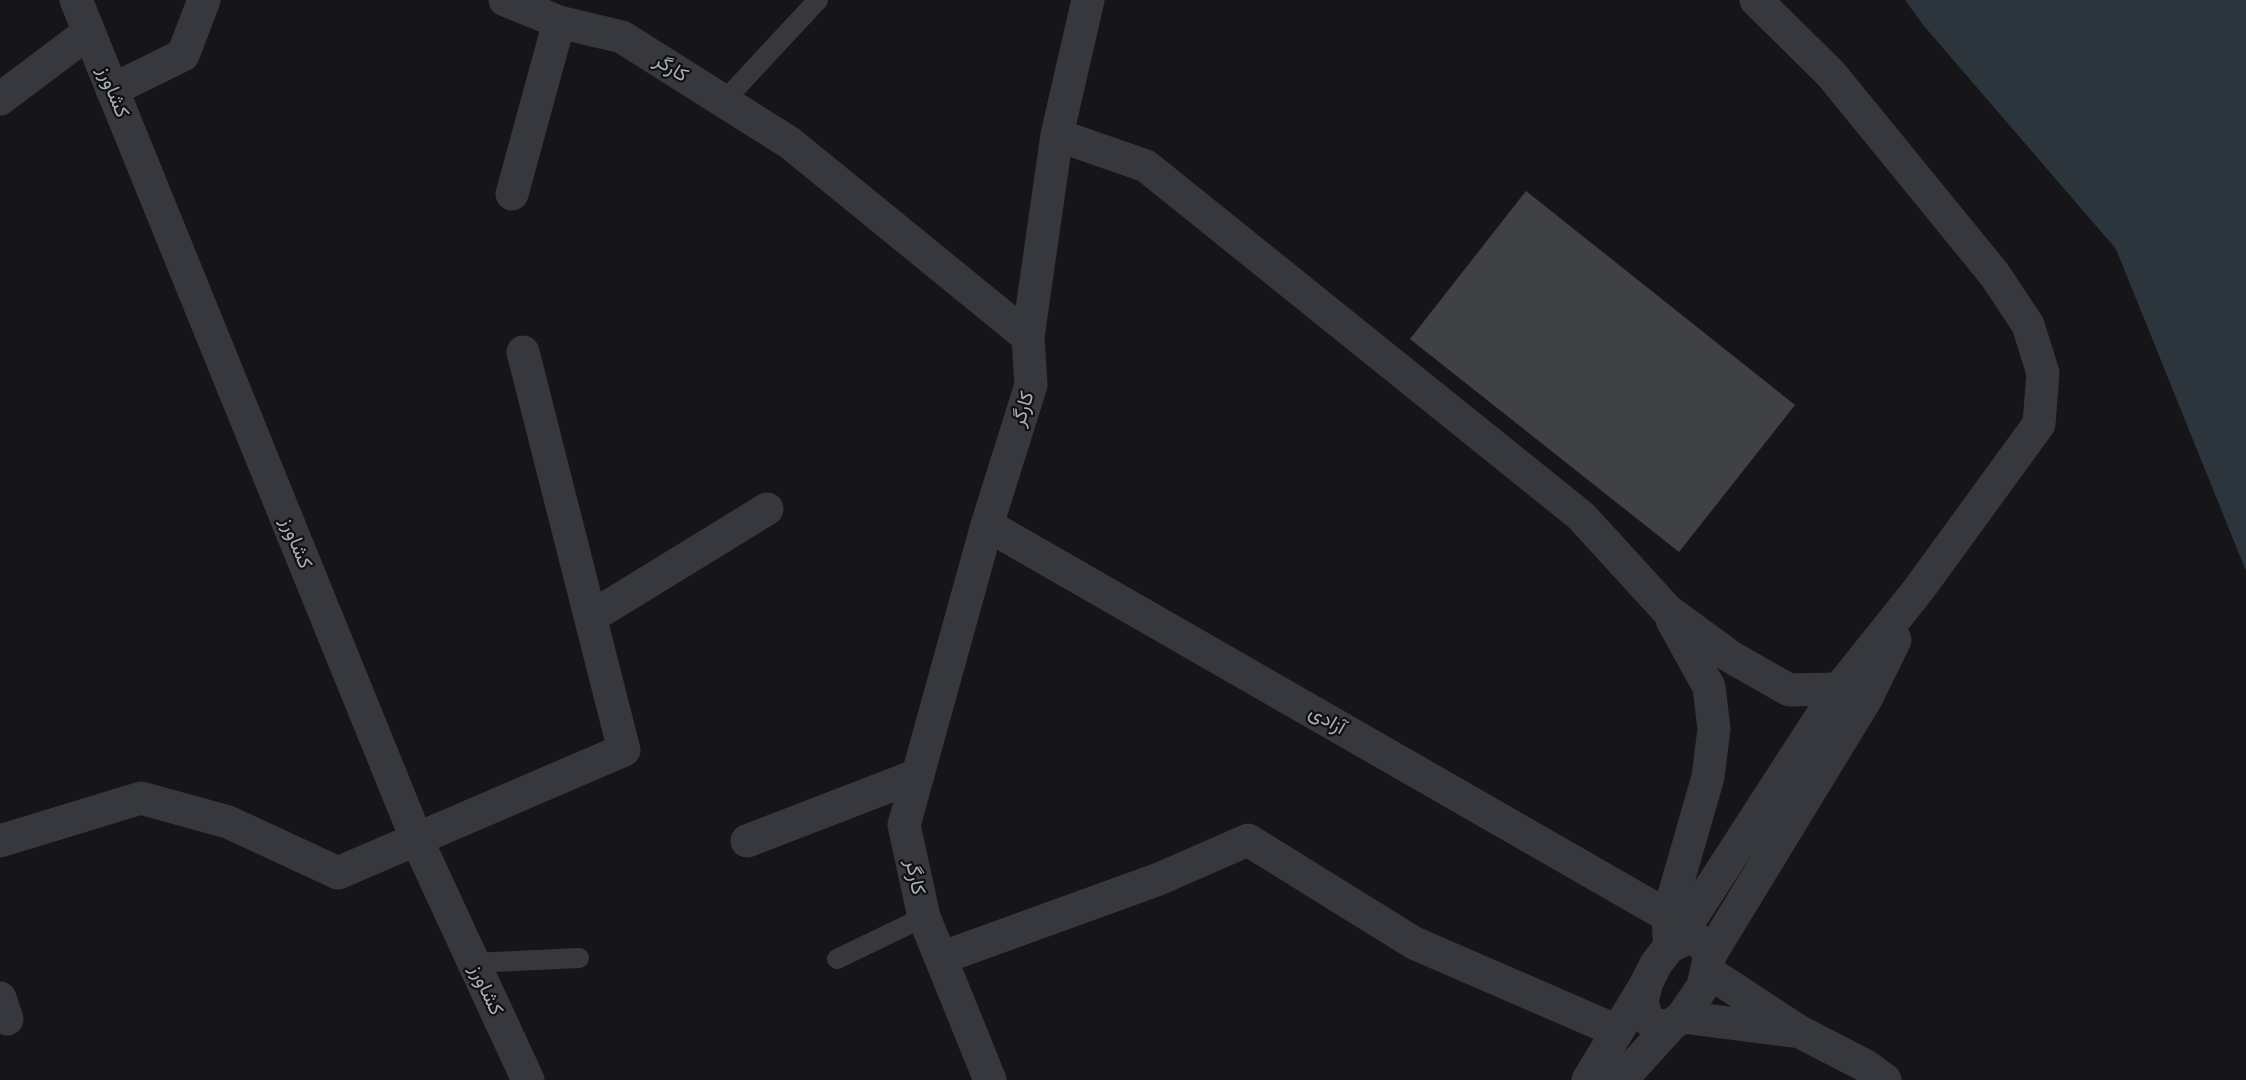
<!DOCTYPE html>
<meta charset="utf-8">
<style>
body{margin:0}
canvas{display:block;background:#161618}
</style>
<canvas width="2246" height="1080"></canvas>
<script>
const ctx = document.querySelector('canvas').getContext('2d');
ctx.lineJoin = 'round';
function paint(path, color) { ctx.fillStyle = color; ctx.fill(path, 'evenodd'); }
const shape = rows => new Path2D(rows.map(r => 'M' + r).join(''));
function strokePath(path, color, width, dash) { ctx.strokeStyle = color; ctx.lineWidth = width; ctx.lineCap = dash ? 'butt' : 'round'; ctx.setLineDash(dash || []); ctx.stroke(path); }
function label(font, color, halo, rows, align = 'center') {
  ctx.font = font + ' Cabin,Vazirmatn,sans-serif'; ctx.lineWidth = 4.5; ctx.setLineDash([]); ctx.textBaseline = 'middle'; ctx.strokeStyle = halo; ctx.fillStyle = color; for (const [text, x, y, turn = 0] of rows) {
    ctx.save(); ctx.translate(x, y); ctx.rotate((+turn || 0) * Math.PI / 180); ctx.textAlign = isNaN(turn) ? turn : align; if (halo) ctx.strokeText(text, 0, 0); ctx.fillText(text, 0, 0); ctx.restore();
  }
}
const water = shape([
 [1905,0,2246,0,2246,571,2116,249,1924,26]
]);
const building = shape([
 [1526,191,1795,405,1679,552,1410,339]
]);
const service = shape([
 [724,101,818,0],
 [837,959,924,917],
 [473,963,579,958]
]);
const minor = shape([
 [505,0,559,22,622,37,790,143,1028,337,1031,385,987,525,904,825,924,917,990,1080],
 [112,90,183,55,204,0],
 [0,99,89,32],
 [1057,135,1088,0],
 [512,194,559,22],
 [1028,337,1057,135,1146,166,1581,516,1667,610,1731,657,1789,690,1839,689],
 [987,525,1668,916],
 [591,617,767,509],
 [0,841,141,798,228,822,338,873,624,750,523,352],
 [747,841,918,775],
 [1669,936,1668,916,1708,777,1714,729,1709,687,1672,620],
 [941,958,1159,879,1248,840,1414,943,1617,1031],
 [0,998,7,1019]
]);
const tertiary = shape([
 [76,0,417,840,528,1080],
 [1685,939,1697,939,1704,946,1710,955,1703,986,1682,1017,1672,1024,1663,1026,1653,1024,1646,1017,1642,1001,1647,982,1656,964,1669,947,1685,939],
 [1675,943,1839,689,1919,589,2039,424,2043,373,2028,325,1995,275,1831,74,1756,0],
 [1710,955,1866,699,1895,640],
 [1707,971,1800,1032,1866,1066,1885,1080],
 [1682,1017,1792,1031],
 [1588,1080,1646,984],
 [1621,1080,1672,1024]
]);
const streetNames = [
 ["کارگر",671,68,32],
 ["کشاورز",113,92,68],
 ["کارگر",1023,409,-73],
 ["کشاورز",296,543,68],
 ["آزادی",1327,720,30],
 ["کارگر",915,877,78],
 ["کشاورز",486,990,65]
];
paint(water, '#2c353c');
paint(building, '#404145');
strokePath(service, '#37383d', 20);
strokePath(minor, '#37383d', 33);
strokePath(tertiary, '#37383d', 33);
label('20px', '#a8adb8', '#111113', streetNames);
</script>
